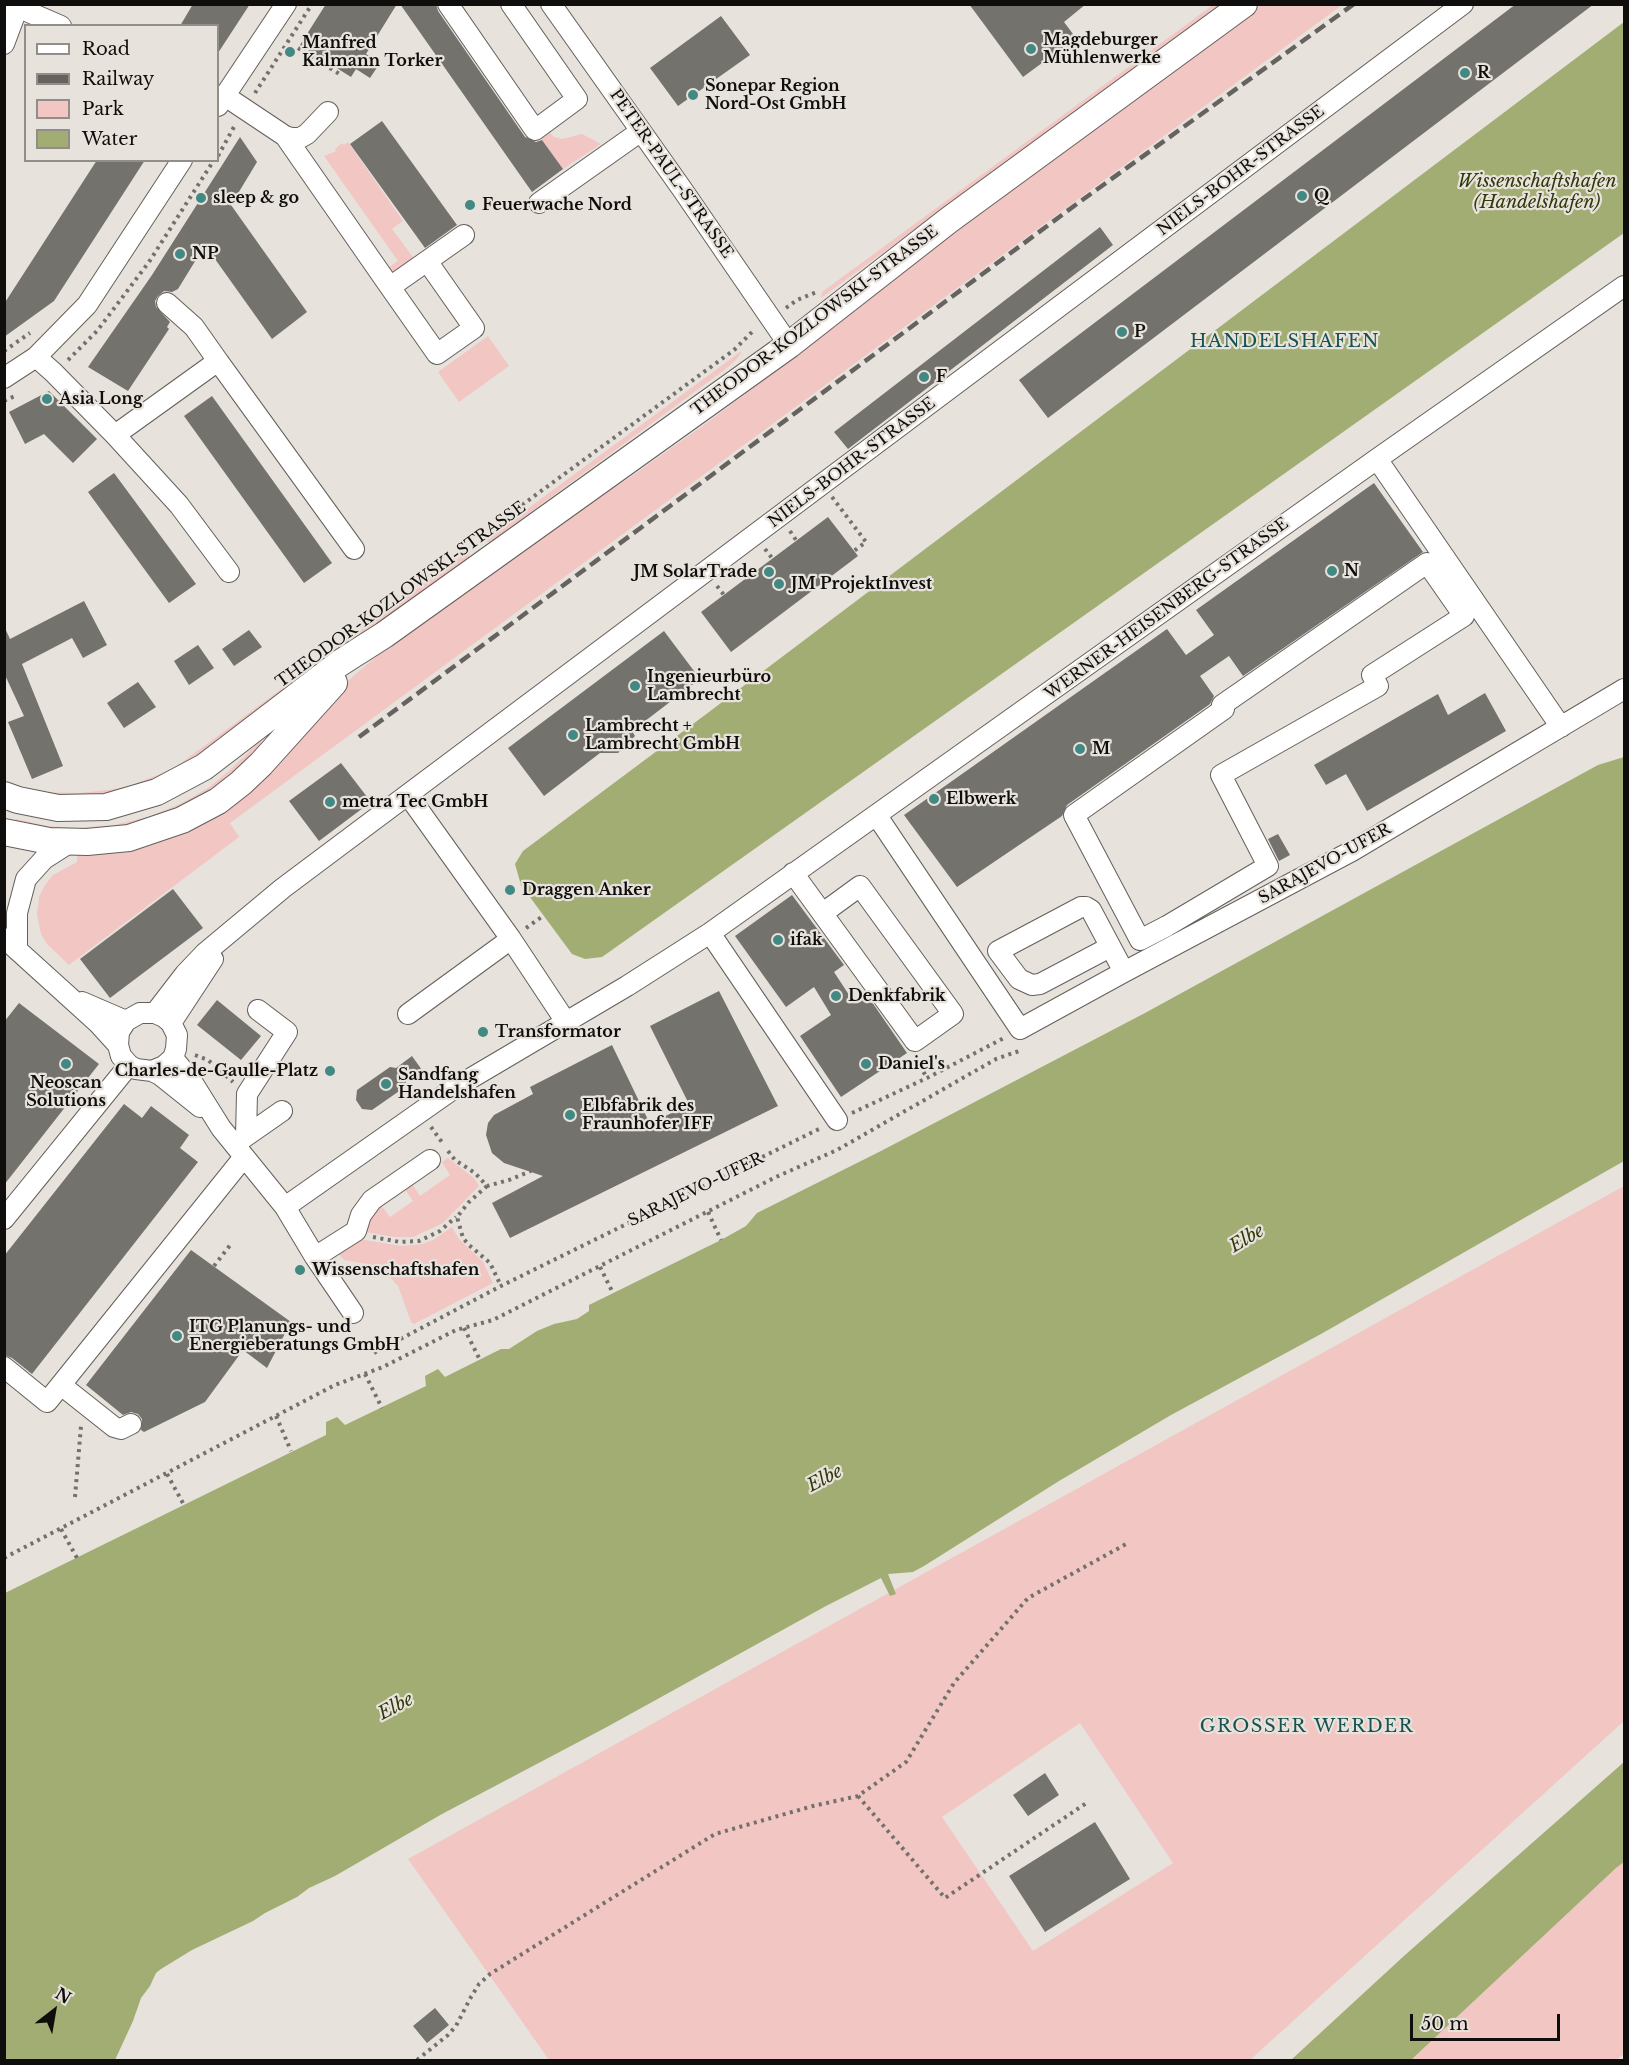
<!DOCTYPE html>
<meta charset="utf-8">
<style>
body{margin:0}
#map{position:relative;width:1629px;height:2065px;overflow:hidden;background:#e7e2dc;font-family:"Libre Baskerville",serif}
canvas{display:block}
.frame{position:absolute;inset:0;border:6px solid #100e0c;pointer-events:none}
.legend{position:absolute;left:24px;top:24px;width:195px;height:138px;box-sizing:border-box;background:#e7e2dc;border:2px solid #918d89;margin:0;padding:8px 10px;list-style:none;font-size:18px;color:#100e0c}
.legend li{display:flex;align-items:center;gap:12px;height:30px}
.legend b{width:30px;border:2px solid #918d89}
.north{position:absolute;left:24px;top:1981px;width:60px;height:60px;-webkit-text-stroke:4px #e7e2dc;paint-order:stroke;rotate:31deg;font-size:16px;font-weight:700;line-height:24px;text-align:center;color:#100e0c}
.north::after{content:'';display:block;margin:auto;width:21px;height:27px;background:#100e0c;clip-path:polygon(50% 0,100% 100%,50% 72%,0 100%)}
.scale{position:absolute;left:1410px;top:2014px;width:150px;height:27px;box-sizing:border-box;border:3px solid #100e0c;border-top:0;padding-left:8px;font-size:18px;line-height:21px;white-space:nowrap;color:#100e0c;-webkit-text-stroke:4px #e7e2dc;paint-order:stroke}
</style>
<div id="map">
<canvas width="1629" height="2065"></canvas>
<div class="frame"></div>
<ul class="legend">
<li><b style="height:8px;background:#fff"></b>Road</li>
<li><b style="height:8px;background:#66625f"></b>Railway</li>
<li><b style="height:16px;background:#f2c6c3"></b>Park</li>
<li><b style="height:16px;background:#a1ad72"></b>Water</li>
</ul>
<div class="north">N</div>
<div class="scale">50 m</div>
</div>
<script>
const ctx = document.querySelector('canvas').getContext('2d');
ctx.lineJoin = 'round';
function paint(path, color) { ctx.fillStyle = color; ctx.fill(path, 'evenodd'); }
const shape = rows => new Path2D(rows.map(r => 'M' + r).join(''));
function strokePath(path, color, width, dash) { ctx.strokeStyle = color; ctx.lineWidth = width; ctx.lineCap = dash ? 'butt' : 'round'; ctx.setLineDash(dash || []); ctx.stroke(path); }
function label(font, color, halo, rows, align = 'center') {
  ctx.font = font + ' "Libre Baskerville",serif'; ctx.lineWidth = 4.5; ctx.setLineDash([]); ctx.textBaseline = 'middle'; ctx.strokeStyle = halo; ctx.fillStyle = color; for (const [text, x, y, turn = 0] of rows) {
    ctx.save(); ctx.translate(x, y); ctx.rotate((+turn || 0) * Math.PI / 180); ctx.textAlign = isNaN(turn) ? turn : align; if (halo) ctx.strokeText(text, 0, 0); ctx.fillText(text, 0, 0); ctx.restore();
  }
}
const green = shape([
 [1213,5,1222,5,821,298,822,292],
 [1261,5,1342,5,230,823,239,837,69,965,47,944,41,934,37,915,39,897,45,885,53,875,77,862,77,854,148,844,343,685,392,643,567,515,629,478,704,425,841,322,891,279],
 [535,130,548,131,554,137,562,139,582,134,601,144,563,169],
 [348,142,403,221,392,229,415,260,394,274,385,270,398,261,324,156,336,151,335,149,342,143,344,145],
 [488,336,509,366,459,402,438,372],
 [740,352,741,353,736,360,723,371,490,542,484,541],
 [470,550,469,558,339,654,332,652],
 [310,668,310,674,178,770,118,794,68,798,42,792,79,793,108,790,129,786,168,771,177,766],
 [260,741,262,745,242,766,217,786,184,806,125,827,62,832,15,824,16,819,48,826,77,828,114,825,148,817,180,804,208,788,231,769],
 [448,1158,474,1178,479,1186,443,1223,413,1237,393,1237,366,1232,367,1218,381,1205,390,1217,413,1201,405,1189,412,1184,420,1196,450,1175,442,1162],
 [1624,1186,1624,1721,1250,2060,549,2060,408,1859],
 [1080,1723,1173,1863,1033,1951,942,1817],
 [452,1227,459,1239,483,1262,493,1283,414,1324,411,1322,398,1286,385,1272,372,1265,344,1260,337,1252,359,1239,401,1246,422,1244,433,1240],
 [1624,1862,1624,2054,1616,2060,1411,2060,1616,1868]
]);
const water = shape([
 [1624,22,1624,233,602,957,585,959,572,954,521,885,515,864,523,851,709,712],
 [1624,757,1624,1161,1321,1334,1171,1415,1059,1481,924,1566,913,1572,888,1574,896,1594,890,1596,881,1578,826,1606,605,1728,442,1814,335,1876,309,1888,297,1897,265,1913,253,1921,192,1950,161,1969,156,1973,150,1986,141,1998,133,2021,115,2060,5,2060,5,1593,326,1435,326,1422,337,1417,345,1425,426,1386,425,1376,438,1369,445,1377,501,1349,509,1349,537,1331,554,1324,577,1319,589,1311,589,1305,721,1240,746,1226,757,1213,879,1152,1145,1013,1598,765],
 [1624,1762,1624,1862,1616,1868,1411,2060,1291,2060,1405,1955]
]);
const building = shape([
 [193,4,250,4,218,53,218,26,180,26],
 [326,4,397,4,366,54,380,63,370,78,356,69,351,77,300,45],
 [400,4,436,4,438,11,525,137,536,142,542,140,563,169,532,192],
 [969,4,1086,4,1064,22,1076,38,1023,77],
 [1516,4,1594,4,1048,418,1019,380],
 [721,16,750,55,678,106,650,68],
 [382,121,457,225,425,248,350,144],
 [240,137,257,162,231,205,307,312,272,339,205,245,178,289,172,292,164,291,158,296,155,301,156,307,170,322,167,327,169,329,128,391,88,367,152,275],
 [97,160,145,160,54,301,4,337,4,304],
 [1100,227,1113,245,848,449,834,432],
 [49,391,97,439,73,463,44,434,25,444,9,412],
 [212,396,332,563,304,583,184,416],
 [114,473,196,584,169,603,88,492],
 [1374,483,1423,552,1243,676,1229,656,1200,676,1214,696,1210,704,1067,805,1062,816,957,887,904,815,1167,629,1186,655,1214,635,1196,610],
 [828,517,858,556,731,652,701,612],
 [84,601,107,645,83,658,72,638,22,664,63,766,32,779,8,722,24,716,4,673,4,626,10,639],
 [249,630,262,647,234,666,222,649],
 [664,631,700,679,632,731,635,736,618,753,600,753,544,796,508,748],
 [198,645,214,668,189,685,174,661],
 [138,682,156,707,124,728,107,703],
 [1485,693,1506,731,1367,811,1346,774,1326,785,1314,765,1438,694,1448,715],
 [341,763,371,802,319,841,289,801],
 [1278,834,1290,855,1279,861,1268,839],
 [173,889,203,928,110,998,80,959],
 [792,895,844,965,834,972,853,1001,865,992,907,1053,841,1097,800,1036,831,1015,814,987,786,1007,735,936],
 [719,991,778,1106,510,1238,492,1203,543,1176,504,1163,492,1153,486,1135,488,1123,494,1115,533,1094,530,1087,612,1045,650,1124,689,1104,650,1026],
 [217,1000,261,1036,241,1060,197,1025],
 [19,1003,99,1064,4,1185,4,1022],
 [412,1056,422,1070,406,1081,405,1087,372,1110,362,1109,356,1100,357,1090,390,1067,396,1068],
 [124,1104,142,1118,151,1106,189,1135,180,1148,198,1162,32,1374,12,1358,4,1355,4,1256],
 [191,1250,291,1322,267,1368,243,1350,205,1402,144,1432,141,1430,142,1419,138,1414,131,1412,123,1415,86,1385],
 [1045,1773,1059,1795,1028,1816,1013,1795],
 [1095,1822,1130,1879,1045,1932,1009,1876],
 [435,2008,449,2025,427,2043,413,2026]
]);
const path = shape([
 [298,48,341,75],
 [255,93,312,4],
 [218,156,235,125],
 [786,308,797,300,819,291],
 [4,351,30,333],
 [68,360,97,331,149,262,214,160],
 [4,401,15,396],
 [832,497,866,542,854,551],
 [522,505,734,350,755,329],
 [790,531,796,540],
 [765,549,772,558],
 [741,568,748,577],
 [717,586,724,595],
 [526,928,543,916],
 [195,1055,208,1060,233,1082],
 [916,1059,927,1078],
 [852,1113,927,1078,1004,1038],
 [431,1127,444,1145],
 [448,1151,455,1160,475,1173,487,1186,509,1180,531,1171],
 [487,1186,469,1202,457,1217,463,1238,469,1245,490,1263,501,1286],
 [708,1212,721,1240],
 [373,1237,400,1242,419,1241,440,1231,456,1217],
 [214,1266,231,1244],
 [600,1267,613,1293],
 [464,1328,480,1360],
 [374,1353,501,1286,821,1128],
 [365,1374,382,1408],
 [276,1416,291,1451],
 [167,1474,184,1505],
 [75,1497,81,1426],
 [61,1529,77,1558],
 [4,1558,335,1385,383,1367,456,1330,493,1320,776,1177,837,1150,996,1059,1022,1050],
 [858,1796,945,1898,1088,1802],
 [417,2060,448,2035,456,2026,471,1997,479,1984,490,1974,715,1834,813,1806,858,1796,906,1762,954,1683,1028,1598,1128,1543]
]);
const minor = shape([
 [10,4,61,26],
 [448,4,535,130,577,99,511,4],
 [551,4,682,189,789,345],
 [4,44,19,4],
 [225,96,285,136,292,138,300,138,307,134,328,112],
 [218,106,286,4],
 [285,136,390,287,464,235],
 [539,203,641,131],
 [390,287,437,354,474,328,427,261],
 [167,303,194,327,218,361],
 [36,357,53,372,115,435,218,361,354,549],
 [4,378,36,357,87,305,182,160],
 [115,435,179,505,229,572],
 [1377,459,1561,727],
 [1427,563,1464,616,1372,675,1378,686,1221,775,1268,866,1167,926,1140,940,1074,815,1224,709,1222,705,1427,563],
 [408,795,511,939,566,1022],
 [877,816,1020,1029,1124,972,1352,851,1624,689],
 [793,873,915,1041,953,1014,860,886,823,913],
 [710,933,837,1120],
 [4,938,98,1023,118,1045],
 [1110,947,1040,984,1032,985,1019,979,998,951,1081,907,1086,907,1091,910,1124,972],
 [17,950,17,913,26,879,44,859,69,843],
 [82,1002,126,1021],
 [155,1013,185,974,205,953,283,888,1463,4],
 [408,1014,511,939],
 [171,1023,213,959],
 [173,1058,191,1080,221,1128,285,1207,315,1257,353,1313],
 [152,1071,164,1066,173,1058,176,1049,177,1035,171,1023,164,1017,155,1013,140,1013,126,1021,119,1032,118,1045,121,1056,129,1065,136,1069,152,1071,160,1075,200,1107],
 [246,1136,247,1094,287,1032,258,1010],
 [239,1141,282,1111],
 [285,1207,456,1087,627,986,710,933,1377,459,1624,286],
 [4,1219,129,1065],
 [315,1257,356,1231,361,1215,372,1200,430,1160],
 [4,1367,47,1402,244,1157],
 [61,1385,114,1427,121,1429,131,1424]
]);
const major = shape([
 [4,795,18,800,58,808,106,807,157,792,204,767,340,663,384,635,789,345,949,220,1244,4],
 [4,832,49,841,87,842,129,838,182,820,218,801,241,783,261,764,334,683]
]);
const rail = shape([
 [359,737,1074,206,1354,4]
]);
const markers = [
 [1031,49,6,"#428883"],
 [290,52,6,"#428883"],
 [1465,73,6,"#428883"],
 [693,95,6,"#428883"],
 [1302,196,6,"#428883"],
 [201,198,6,"#428883"],
 [470,205,6,"#428883"],
 [180,254,6,"#428883"],
 [1122,332,6,"#428883"],
 [924,377,6,"#428883"],
 [47,399,6,"#428883"],
 [1332,571,6,"#428883"],
 [769,572,6,"#428883"],
 [779,584,6,"#428883"],
 [635,686,6,"#428883"],
 [573,735,6,"#428883"],
 [1080,749,6,"#428883"],
 [934,799,6,"#428883"],
 [330,802,6,"#428883"],
 [510,890,6,"#428883"],
 [778,940,6,"#428883"],
 [836,996,6,"#428883"],
 [483,1032,6,"#428883"],
 [66,1064,6,"#428883"],
 [866,1064,6,"#428883"],
 [330,1071,6,"#428883"],
 [386,1084,6,"#428883"],
 [570,1115,6,"#428883"],
 [300,1270,6,"#428883"],
 [177,1336,6,"#428883"]
];
const poiNames = [
 ["Magdeburger",1043,40],
 ["Mühlenwerke",1043,58],
 ["Manfred",302,43],
 ["Kalmann Torker",302,61],
 ["R",1477,73],
 ["Sonepar Region",705,86],
 ["Nord-Ost GmbH",705,104],
 ["Q",1314,196],
 ["sleep & go",213,198],
 ["Feuerwache Nord",482,205],
 ["NP",192,254],
 ["P",1134,332],
 ["F",936,377],
 ["Asia Long",59,399],
 ["N",1344,571],
 ["JM SolarTrade",757,572,"right"],
 ["JM ProjektInvest",791,584],
 ["Ingenieurbüro",647,677],
 ["Lambrecht",647,695],
 ["Lambrecht +",585,726],
 ["Lambrecht GmbH",585,744],
 ["M",1092,749],
 ["Elbwerk",946,799],
 ["metra Tec GmbH",342,802],
 ["Draggen Anker",522,890],
 ["ifak",790,940],
 ["Denkfabrik",848,996],
 ["Transformator",495,1032],
 ["Daniel's",878,1064],
 ["Charles-de-Gaulle-Platz",318,1071,"right"],
 ["Sandfang",398,1075],
 ["Handelshafen",398,1093],
 ["Neoscan",66,1083,"center"],
 ["Solutions",66,1101,"center"],
 ["Elbfabrik des",582,1106],
 ["Fraunhofer IFF",582,1124],
 ["Wissenschaftshafen",312,1270],
 ["ITG Planungs- und",189,1327],
 ["Energieberatungs GmbH",189,1345]
];
const streetNames = [
 ["NIELS-BOHR-STRASSE",1241,171,-37],
 ["PETER-PAUL-STRASSE",671,174,55],
 ["THEODOR-KOZLOWSKI-STRASSE",815,321,-37],
 ["NIELS-BOHR-STRASSE",852,463,-37],
 ["THEODOR-KOZLOWSKI-STRASSE",401,595,-36],
 ["WERNER-HEISENBERG-STRASSE",1167,609,-36],
 ["SARAJEVO-UFER",1325,864,-29],
 ["SARAJEVO-UFER",696,1190,-26]
];
const waterNames = [
 ["Wissenschaftshafen",1537,182],
 ["(Handelshafen)",1537,203],
 ["Elbe",1247,1239,-31],
 ["Elbe",825,1479,-28],
 ["Elbe",396,1707,-28]
];
const neighbourhoodNames = [
 ["HANDELSHAFEN",1285,342],
 ["GROSSER WERDER",1307,1727]
];
paint(green, '#f2c6c3');
paint(water, '#a1ad72');
paint(building, '#73726c');
strokePath(minor, '#645f5a', 22);
strokePath(major, '#645f5a', 28);
strokePath(path, '#74716d', 4, [3, 4.5]);
strokePath(minor, '#fff', 20);
strokePath(major, '#fff', 26);
strokePath(rail, '#66625f', 4.5, [12, 6]);
for (const [x, y, r, color] of markers) { const dot = new Path2D(); dot.arc(x, y, r, 0, 2 * Math.PI); ctx.fillStyle = color; ctx.fill(dot); strokePath(dot, '#e7e2dc', 2); }
label('bold 16px', '#100e0c', '#e7e2dc', poiNames, 'left');
label('16px', '#100e0c', '#e7e2dc', streetNames);
label('italic 18px', '#31380a', '#e7e2dc', waterNames);
ctx.letterSpacing = '1.5px';
label('18px', '#17524e', '#e7e2dc', neighbourhoodNames);
ctx.letterSpacing = '0px';
</script>
